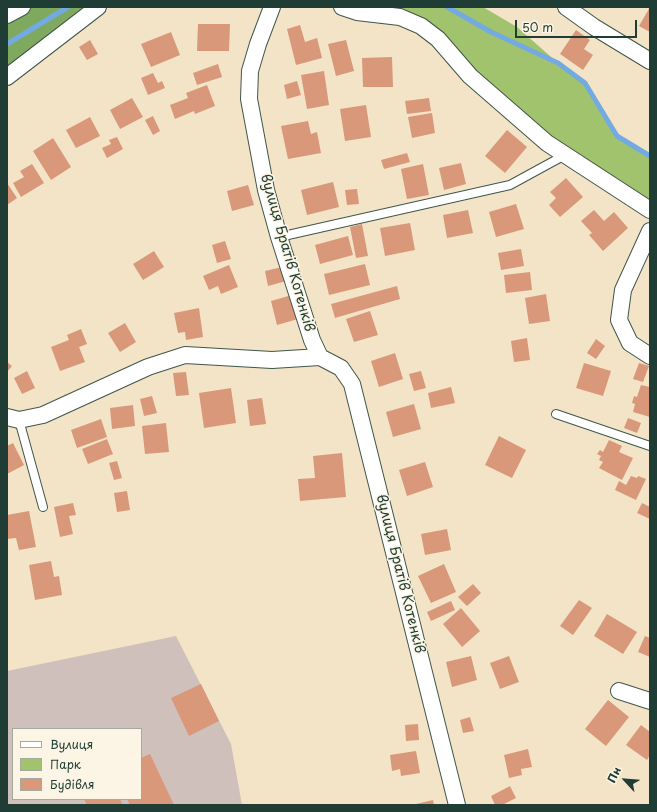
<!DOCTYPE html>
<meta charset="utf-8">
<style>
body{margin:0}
#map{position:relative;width:657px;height:812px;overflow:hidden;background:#f3e4c7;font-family:"Playpen Sans",sans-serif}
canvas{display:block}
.frame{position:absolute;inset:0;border:8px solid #1f3d34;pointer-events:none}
.legend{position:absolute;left:12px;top:728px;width:130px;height:72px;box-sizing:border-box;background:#fcf5e5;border:1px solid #a4ab9e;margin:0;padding:5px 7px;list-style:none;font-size:12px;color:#1f3d34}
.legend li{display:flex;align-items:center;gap:8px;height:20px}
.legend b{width:20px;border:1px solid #a4ab9e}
.north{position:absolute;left:605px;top:760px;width:40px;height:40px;-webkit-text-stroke:3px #fcf5e5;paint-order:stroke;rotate:296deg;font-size:11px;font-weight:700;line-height:16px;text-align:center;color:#1f3d34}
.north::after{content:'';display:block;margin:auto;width:14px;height:18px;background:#1f3d34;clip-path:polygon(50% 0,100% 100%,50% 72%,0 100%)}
.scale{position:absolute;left:515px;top:20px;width:122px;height:18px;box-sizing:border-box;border:2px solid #1f3d34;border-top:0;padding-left:5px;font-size:12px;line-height:14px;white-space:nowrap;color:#1f3d34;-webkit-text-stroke:3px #fcf5e5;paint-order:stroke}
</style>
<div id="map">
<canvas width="657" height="812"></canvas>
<div class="frame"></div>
<ul class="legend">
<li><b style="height:5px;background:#fff"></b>Вулиця</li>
<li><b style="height:11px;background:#a1c36d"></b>Парк</li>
<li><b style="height:11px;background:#d89879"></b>Будівля</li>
</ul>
<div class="north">Пн</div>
<div class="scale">50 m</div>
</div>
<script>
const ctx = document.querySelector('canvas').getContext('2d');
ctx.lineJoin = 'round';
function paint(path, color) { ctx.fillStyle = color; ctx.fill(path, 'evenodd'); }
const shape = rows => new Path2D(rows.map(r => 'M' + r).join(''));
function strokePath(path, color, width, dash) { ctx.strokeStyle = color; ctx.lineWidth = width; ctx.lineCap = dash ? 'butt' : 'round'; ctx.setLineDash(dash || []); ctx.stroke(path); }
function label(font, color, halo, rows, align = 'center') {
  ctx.font = font + ' "Playpen Sans",sans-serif'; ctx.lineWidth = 3; ctx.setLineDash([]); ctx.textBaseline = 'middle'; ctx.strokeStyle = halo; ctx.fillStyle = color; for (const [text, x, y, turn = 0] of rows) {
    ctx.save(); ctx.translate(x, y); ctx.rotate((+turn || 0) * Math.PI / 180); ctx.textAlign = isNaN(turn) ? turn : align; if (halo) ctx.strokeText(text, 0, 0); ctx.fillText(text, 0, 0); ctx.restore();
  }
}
const industrial = shape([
 [176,636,231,744,242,805,7,805,7,671],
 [13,729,141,729,141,799,13,799]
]);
const green = shape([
 [342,7,483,7,517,27,558,63,585,83,617,136,650,156,650,211,547,143,421,26]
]);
const forest = shape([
 [22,7,98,7,7,77,7,15]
]);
const stream = shape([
 [447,7,491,32,558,63,585,83,617,136,650,156],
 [7,44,68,7]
]);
const building = shape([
 [650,7,650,32,639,26],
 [198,24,230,24,229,51,197,51],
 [300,25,305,42,317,38,322,58,296,65,287,29],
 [576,30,590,40,584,49,593,55,583,70,560,54],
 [171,32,180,55,151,67,141,44],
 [90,40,98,54,87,60,79,47],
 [346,40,354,71,336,76,328,44],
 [392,57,393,87,363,87,362,58],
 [218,64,222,77,197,85,193,73],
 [324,71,329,105,307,109,301,75],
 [153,73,158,83,162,81,165,88,148,95,141,78],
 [297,81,301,95,287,99,284,85],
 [207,85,215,106,195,114,194,111,175,119,170,105,188,98,186,93],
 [132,98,143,117,120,129,110,110],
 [429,98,431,111,407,114,405,101],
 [366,105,371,137,345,141,340,109],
 [432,113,435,133,412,138,408,117],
 [153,116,160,131,153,135,145,120],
 [90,117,100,136,76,148,66,130],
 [308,121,311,134,317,132,321,153,288,159,281,126],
 [507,130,527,147,505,173,485,156],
 [117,137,123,149,107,158,102,148,111,144,109,140],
 [53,138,71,167,51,180,33,151],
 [407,153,410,162,384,169,381,160],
 [461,163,466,184,444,190,439,168],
 [32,164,44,183,21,197,13,183,24,177,20,171],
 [423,164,429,195,407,199,401,169],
 [566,178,583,197,560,217,549,205,556,198,550,192],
 [333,182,339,207,307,215,301,190],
 [7,183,17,198,7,205],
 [248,185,254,205,232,211,227,191],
 [357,189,359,204,347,205,345,190],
 [516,204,524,229,496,237,489,212],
 [468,210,473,233,447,238,443,215],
 [594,210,604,221,614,212,628,228,603,251,589,235,592,233,581,221],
 [410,223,415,250,385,256,380,228],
 [362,224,368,256,356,258,350,227],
 [348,236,353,255,320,264,315,245],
 [225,241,231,259,217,263,212,245],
 [521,249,524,266,501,270,498,253],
 [154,251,164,267,143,280,133,264],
 [365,264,370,285,329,295,324,274],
 [229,265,238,287,221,294,218,286,209,290,203,276],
 [282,267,286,281,268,286,265,271],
 [530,272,532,290,506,293,504,275],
 [397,286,400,299,335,318,331,304],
 [546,294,550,321,529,324,525,298],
 [292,295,298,319,277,325,271,301],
 [199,308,203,337,186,340,185,332,178,333,174,313],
 [370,311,378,335,354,342,346,319],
 [125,323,136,342,120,352,108,333],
 [81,329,87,344,79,347,85,362,60,371,51,347,69,340,67,335],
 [527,338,530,360,514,362,511,341],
 [596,339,605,346,596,359,587,353],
 [395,353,403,379,379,387,371,361],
 [7,362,12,366,7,372],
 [584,363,611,371,603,396,576,388],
 [639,363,649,366,643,382,633,379],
 [27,371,35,388,22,394,14,378],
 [421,371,426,388,414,391,409,374],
 [186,372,189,395,176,396,173,373],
 [641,385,650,387,650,417,633,412,635,404,632,403,634,396,637,397],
 [451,387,455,403,431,408,428,393],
 [231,388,236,423,204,428,199,393],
 [152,396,157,413,144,416,140,399],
 [262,398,266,424,250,426,247,400],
 [414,404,421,429,393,437,386,412],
 [133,405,135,426,112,429,110,408],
 [628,418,641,423,637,433,624,428],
 [101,419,107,437,77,448,71,430],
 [166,423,169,452,145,454,142,426],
 [499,436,526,450,512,478,485,465],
 [107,439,113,454,88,464,82,449],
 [609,440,622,446,619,452,633,458,622,480,599,468,603,462,599,460,601,456,597,454,600,450,603,452],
 [13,443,24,465,7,474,7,446],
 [342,453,346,497,300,501,298,479,315,478,313,456],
 [117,461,122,478,114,480,109,463],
 [425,462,433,487,407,496,399,470],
 [631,476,637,478,638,476,646,479,636,500,615,490,619,481,626,485],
 [127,491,130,510,117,512,114,493],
 [73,503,76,515,69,516,73,534,60,537,54,507],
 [642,503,650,507,650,519,637,513],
 [29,511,36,547,19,550,16,538,7,539,7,515],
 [447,529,451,550,425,555,421,534],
 [51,561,54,577,59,576,62,595,35,600,29,565],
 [444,564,456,592,431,603,418,576],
 [473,584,481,593,467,606,458,597],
 [579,600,592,608,573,635,560,626],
 [451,601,455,610,431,621,427,612],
 [461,608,480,631,462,647,443,624],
 [607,614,637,632,623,654,594,636],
 [645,636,650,638,650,657,638,652],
 [471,656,477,680,452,687,446,662],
 [509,656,519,682,500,689,490,663],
 [201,684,219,721,189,736,171,698],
 [608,700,629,717,606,746,585,729],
 [470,717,474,731,463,733,460,720],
 [418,724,419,740,406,741,405,725],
 [641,725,650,732,650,755,647,760,626,745],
 [528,749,532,767,521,769,522,775,509,778,504,755],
 [416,751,420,773,401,776,400,769,392,771,390,755],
 [150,754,174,805,130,805,127,799,141,799,141,758],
 [510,786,516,798,502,805,495,805,491,796],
 [84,799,120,799,123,805,87,805],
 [433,800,434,805,416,805,416,804]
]);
const service = shape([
 [279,237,510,185,565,155],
 [556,414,650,446],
 [19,420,43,507]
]);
const minor = shape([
 [272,7,258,44,250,71,249,99,266,190,279,237,312,340,320,357,341,368,352,384,457,805],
 [342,7,357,12,400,17,421,26,438,39,470,76,547,143,650,210],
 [566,7,594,27,650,61],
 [7,15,22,7],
 [7,77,98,7],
 [650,231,623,290,619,320,630,343,650,356],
 [7,417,19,420,43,415,148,367,185,355,272,360,320,357],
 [619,691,650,701]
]);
const streetNames = [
 ["вулиця Братів Котенків",287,253,74],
 ["вулиця Братів Котенків",400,574,76]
];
paint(industrial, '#d0c0bb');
paint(green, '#a1c36d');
paint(forest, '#80a960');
strokePath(stream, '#72aae1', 5);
paint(building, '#d89879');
strokePath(service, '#3f564a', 10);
strokePath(minor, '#3f564a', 18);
strokePath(service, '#fff', 8);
strokePath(minor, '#fff', 16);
label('14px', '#1f3d34', '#fcf5e5', streetNames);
</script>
